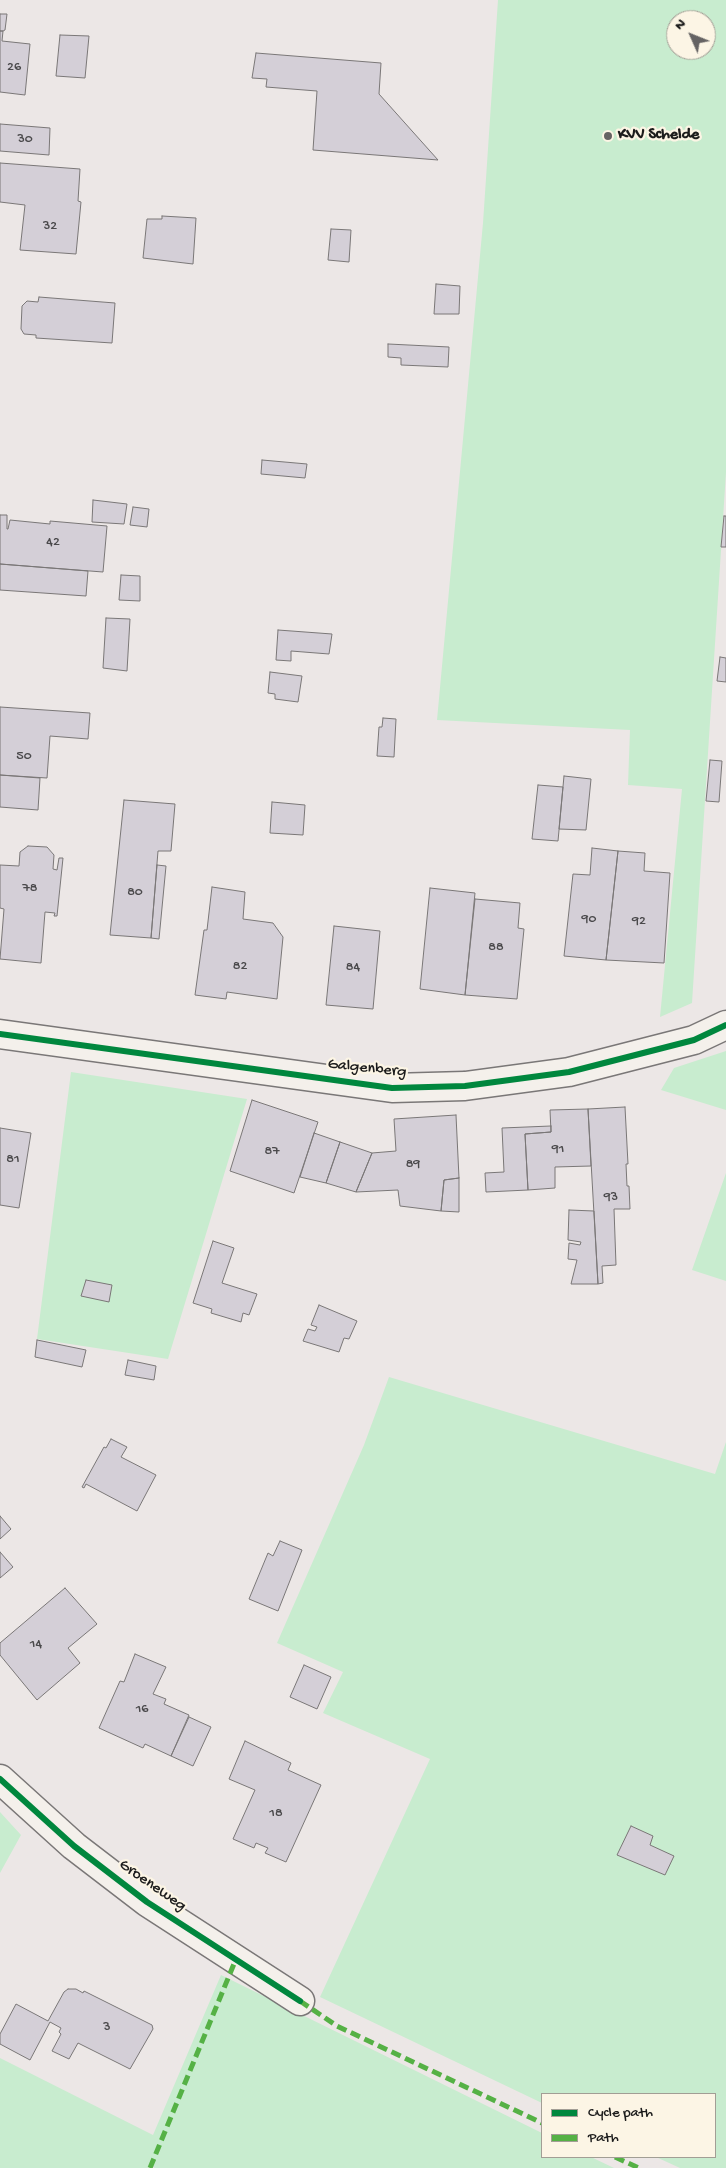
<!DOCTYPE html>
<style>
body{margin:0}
#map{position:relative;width:726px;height:2168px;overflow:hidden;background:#ece7e6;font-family:"Gochi Hand",sans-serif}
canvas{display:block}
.legend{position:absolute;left:541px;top:2093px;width:175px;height:65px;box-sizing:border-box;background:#fcf5e5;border:1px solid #a29e95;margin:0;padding:6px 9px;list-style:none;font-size:15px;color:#1c1c1c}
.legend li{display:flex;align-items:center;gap:10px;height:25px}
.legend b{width:25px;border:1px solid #a29e95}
.north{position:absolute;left:666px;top:10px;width:50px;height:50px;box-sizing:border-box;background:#fcf5e5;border:1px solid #a29e95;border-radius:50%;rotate:314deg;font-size:14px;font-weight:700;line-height:20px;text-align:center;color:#1c1c1c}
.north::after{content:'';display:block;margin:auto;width:18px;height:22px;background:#656363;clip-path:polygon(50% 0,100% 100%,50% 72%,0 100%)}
</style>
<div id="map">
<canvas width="726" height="2168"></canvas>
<ul class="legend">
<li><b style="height:6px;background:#00873e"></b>Cycle path</li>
<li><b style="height:6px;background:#55b145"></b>Path</li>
</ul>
<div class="north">N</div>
</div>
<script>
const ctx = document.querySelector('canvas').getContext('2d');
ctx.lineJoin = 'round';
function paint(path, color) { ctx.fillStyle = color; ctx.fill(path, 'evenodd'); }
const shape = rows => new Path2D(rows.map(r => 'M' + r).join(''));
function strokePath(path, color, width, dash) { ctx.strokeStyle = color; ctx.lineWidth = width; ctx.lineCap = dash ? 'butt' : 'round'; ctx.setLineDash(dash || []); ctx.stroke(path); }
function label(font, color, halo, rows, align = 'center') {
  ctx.font = font + ' "Gochi Hand",sans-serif'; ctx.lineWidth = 4.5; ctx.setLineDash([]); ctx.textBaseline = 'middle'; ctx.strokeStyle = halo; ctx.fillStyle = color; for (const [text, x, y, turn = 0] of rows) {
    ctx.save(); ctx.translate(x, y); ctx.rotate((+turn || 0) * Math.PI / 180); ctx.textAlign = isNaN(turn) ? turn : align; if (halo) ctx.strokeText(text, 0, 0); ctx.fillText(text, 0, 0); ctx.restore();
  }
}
const green = shape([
 [498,0,726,0,726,472,692,1003,660,1017,682,789,628,785,630,730,437,720,483,223],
 [676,20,706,20,706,50,676,50],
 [726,1051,726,1110,661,1090,674,1068],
 [71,1072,247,1099,168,1359,37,1339],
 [726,1173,726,1281,692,1270],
 [389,1377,715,1474,726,1442,726,2168,680,2168,656,2157,715,2157,715,2094,542,2094,542,2103,320,1997,430,1759,323,1713,343,1672,277,1643,364,1445],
 [0,1812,21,1835,0,1873],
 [221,1975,542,2133,542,2157,591,2157,614,2168,155,2168,149,2165,148,2168,0,2168,0,2058,153,2135]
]);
const building = shape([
 [0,14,7,14,5,30,3,31,0,31,0,14],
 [0,31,3,31,2,41,30,44,25,95,0,92,0,31],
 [60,35,89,36,85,78,56,76,60,35],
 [256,53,381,63,379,94,438,160,313,150,317,91,266,87,267,79,252,78,256,53],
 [0,124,50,128,49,155,0,151,0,124],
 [0,163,80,169,78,201,81,202,76,254,20,250,25,205,0,202,0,163],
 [162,216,196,218,193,264,143,258,147,219,162,219,162,216],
 [331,229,351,230,349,262,328,260,331,229],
 [436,284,460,286,459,314,434,314,436,284],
 [39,297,115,303,112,343,36,338,36,335,24,334,21,329,22,306,27,301,38,302,39,297],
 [388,344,449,347,448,367,401,365,401,358,388,357,388,344],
 [262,460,307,464,305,478,261,474,262,460],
 [93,500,127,504,124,524,92,522,93,500],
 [133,507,149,509,147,527,130,525,133,507],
 [0,515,7,515,7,529,8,529,10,520,50,524,50,521,107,526,103,572,0,564,0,515],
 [724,516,726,516,726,547,721,547,724,516],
 [0,564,88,571,86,596,0,590,0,564],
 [121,575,140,576,140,601,119,600,121,575],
 [106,618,130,619,127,671,103,668,106,618],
 [278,630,332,634,329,654,291,651,291,661,276,660,278,630],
 [720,657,726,658,726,682,717,681,720,657],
 [270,672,302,676,298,702,275,699,275,694,268,693,270,672],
 [0,707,90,713,88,739,50,736,47,778,0,775,0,707],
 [383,718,396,719,394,757,377,756,379,727,382,727,383,718],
 [710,760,722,761,719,802,706,801,710,760],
 [0,775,40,778,38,810,0,807,0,775],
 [564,776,591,779,586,830,559,829,564,776],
 [538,785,563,787,558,841,532,839,538,785],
 [124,800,175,804,171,851,158,851,151,938,110,935,124,800],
 [272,802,305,805,303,835,270,833,272,802],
 [28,846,47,847,54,855,53,869,57,870,59,858,63,858,57,916,54,916,55,913,45,912,41,963,0,959,4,909,0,908,0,865,19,866,20,852,28,846],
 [592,848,618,851,606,960,564,956,573,874,590,875,592,848],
 [618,851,645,853,644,871,670,873,664,963,606,960,618,851],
 [157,865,166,866,159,939,151,938,157,865],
 [212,887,245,892,243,919,273,923,283,937,277,999,227,992,226,999,195,995,204,930,207,930,212,887],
 [430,888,475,893,465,995,420,989,430,888],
 [475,899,520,903,518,928,524,929,517,999,465,995,475,899],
 [334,926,380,931,373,1009,326,1005,334,926],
 [252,1100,318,1122,294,1193,230,1171,252,1100],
 [625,1107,628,1164,626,1164,627,1186,629,1186,630,1209,614,1209,616,1265,602,1266,603,1283,598,1284,588,1109,625,1107],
 [588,1109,591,1166,555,1167,555,1188,528,1190,525,1134,551,1132,550,1110,588,1109],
 [456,1115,459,1178,444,1180,441,1211,400,1206,398,1190,356,1192,372,1153,396,1151,394,1119,456,1115],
 [551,1126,551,1132,525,1134,528,1190,486,1192,485,1173,504,1172,502,1128,551,1126],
 [0,1128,31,1133,19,1208,0,1205,0,1128],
 [314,1133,340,1142,326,1183,300,1177,314,1133],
 [340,1142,372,1153,356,1192,326,1183,340,1142],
 [459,1178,459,1212,441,1211,444,1180,459,1178],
 [569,1210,594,1211,598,1284,571,1284,577,1260,568,1259,569,1243,580,1245,581,1242,568,1240,569,1210],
 [213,1241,234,1248,222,1283,257,1294,249,1315,243,1313,241,1322,211,1313,212,1309,193,1303,213,1241],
 [86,1280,112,1285,109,1302,81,1296,86,1280],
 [319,1305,357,1321,349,1339,344,1338,339,1352,303,1341,308,1329,315,1331,317,1327,311,1325,319,1305],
 [37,1340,86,1350,82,1367,35,1357,37,1340],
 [128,1360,156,1366,154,1380,125,1375,128,1360],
 [111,1439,127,1447,121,1457,156,1475,137,1511,86,1484,84,1488,82,1487,104,1447,106,1448,111,1439],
 [0,1516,11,1529,0,1539,0,1516],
 [280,1541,302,1550,278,1611,249,1599,268,1553,273,1556,280,1541],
 [0,1552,13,1567,0,1578,0,1552],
 [65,1588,97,1624,68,1648,80,1663,37,1700,0,1655,0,1643,65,1588],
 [135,1654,166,1667,153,1694,166,1699,164,1704,189,1715,171,1756,145,1744,143,1748,99,1728,120,1681,124,1682,135,1654],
 [304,1665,331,1677,317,1709,290,1697,304,1665],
 [189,1717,211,1727,193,1766,171,1756,189,1717],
 [245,1741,291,1763,288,1770,321,1785,286,1862,265,1853,268,1848,256,1843,254,1848,233,1839,255,1790,229,1779,245,1741],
 [631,1826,653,1836,650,1845,674,1856,665,1875,617,1855,631,1826],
 [68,1989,76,1989,83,1993,84,1991,152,2025,153,2029,130,2069,78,2043,69,2059,52,2051,61,2034,59,2032,61,2028,50,2022,30,2060,0,2044,0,2034,16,2004,48,2021,64,1992,68,1989]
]);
const street = shape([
 [0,1034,392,1088,465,1086,569,1072,694,1040,726,1025],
 [0,1779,74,1846,147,1902,300,2001]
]);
const quiet = shape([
 [300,2001,337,2026,542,2123],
 [615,2157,639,2168],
 [150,2168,236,1959]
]);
const cycleway = shape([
 [0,1034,392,1088,465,1086,569,1072,694,1040,726,1025],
 [0,1779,74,1846,147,1902,300,2001]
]);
const markers = [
 [608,136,5,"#656363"]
];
const numberNames = [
 ["26",14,68],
 ["30",25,140],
 ["32",50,227],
 ["42",53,543],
 ["50",24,757],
 ["78",30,889],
 ["80",135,893],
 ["90",589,920],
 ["92",639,922],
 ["88",496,948],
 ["82",240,967],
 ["84",353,968],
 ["91",558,1150],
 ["87",272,1152],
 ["81",13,1160],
 ["89",413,1165],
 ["93",611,1198],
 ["14",36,1645],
 ["16",142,1710],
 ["18",276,1814],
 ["3",107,2028]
];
const poiNames = [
 ["KVV Schelde",618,136]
];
const streetNames = [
 ["Galgenberg",367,1069,6],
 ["Groeneweg",152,1886,35]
];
paint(green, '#c8eccf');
paint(building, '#d4cfd7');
strokePath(building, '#7a7777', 1);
strokePath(street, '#7a7777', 31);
strokePath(street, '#f4f0eb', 28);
strokePath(quiet, '#55b145', 5, [10, 5]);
strokePath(cycleway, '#00873e', 6);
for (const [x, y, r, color] of markers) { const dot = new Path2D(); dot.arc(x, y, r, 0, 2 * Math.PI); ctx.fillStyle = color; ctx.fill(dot); strokePath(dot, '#fcf5e5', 2); }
label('14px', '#4a494b', null, numberNames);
label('bold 16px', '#1c1c1c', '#fcf5e5', poiNames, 'left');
label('16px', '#1c1c1c', '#fcf5e5', streetNames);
</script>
